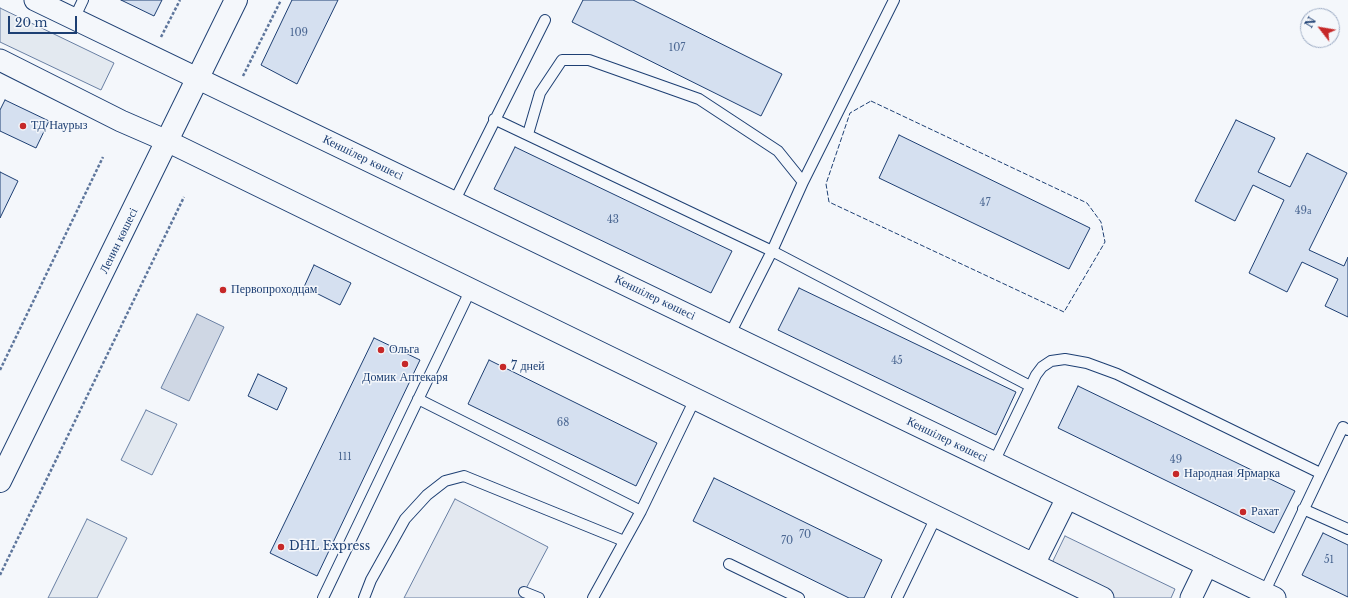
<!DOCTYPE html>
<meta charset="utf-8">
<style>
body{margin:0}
#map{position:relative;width:1348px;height:598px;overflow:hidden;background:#f4f7fb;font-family:"Libre Baskerville",serif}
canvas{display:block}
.north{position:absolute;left:1300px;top:8px;width:40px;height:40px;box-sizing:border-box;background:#f4f7fb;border:1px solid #9eadc5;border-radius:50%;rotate:301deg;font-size:11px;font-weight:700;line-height:16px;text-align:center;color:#1d3f73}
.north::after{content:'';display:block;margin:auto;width:14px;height:18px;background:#c62828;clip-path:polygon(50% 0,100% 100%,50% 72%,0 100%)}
.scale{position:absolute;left:8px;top:16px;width:69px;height:18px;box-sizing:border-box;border:2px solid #1d3f73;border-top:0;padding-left:5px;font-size:12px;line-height:14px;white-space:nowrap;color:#1d3f73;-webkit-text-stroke:3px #f4f7fb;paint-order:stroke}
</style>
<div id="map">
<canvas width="1348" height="598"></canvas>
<div class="north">N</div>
<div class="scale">20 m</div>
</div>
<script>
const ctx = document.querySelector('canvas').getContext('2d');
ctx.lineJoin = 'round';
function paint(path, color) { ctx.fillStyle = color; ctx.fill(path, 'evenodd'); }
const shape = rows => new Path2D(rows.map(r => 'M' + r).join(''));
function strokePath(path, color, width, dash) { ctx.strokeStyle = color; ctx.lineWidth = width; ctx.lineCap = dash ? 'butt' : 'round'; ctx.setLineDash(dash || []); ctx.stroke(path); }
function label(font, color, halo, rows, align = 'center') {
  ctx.font = font + ' "Libre Baskerville",serif'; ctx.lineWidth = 3; ctx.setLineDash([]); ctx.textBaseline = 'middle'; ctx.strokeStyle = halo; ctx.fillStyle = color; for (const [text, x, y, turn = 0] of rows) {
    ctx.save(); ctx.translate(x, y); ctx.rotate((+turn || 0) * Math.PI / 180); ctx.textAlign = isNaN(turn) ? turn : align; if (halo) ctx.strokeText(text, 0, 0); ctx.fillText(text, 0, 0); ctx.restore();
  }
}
const green = shape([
 [0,8,114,63,101,90,0,42,0,8],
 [146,410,177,424,152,475,121,460,146,410],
 [87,519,127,538,97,598,48,598,87,519]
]);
const parking = shape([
 [455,499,548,547,521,598,404,598,455,499],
 [1065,536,1175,589,1171,598,1114,598,1050,567,1065,536]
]);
const water = shape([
 [197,314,224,327,189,401,161,388,197,314]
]);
const building = shape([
 [121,0,162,0,154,16,121,0],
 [292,0,338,0,297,84,261,65,292,0],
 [583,0,633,0,782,74,761,116,572,22,583,0],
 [5,100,49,121,36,148,0,131,0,110,5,100],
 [1236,120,1275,138,1258,172,1290,187,1307,153,1347,173,1309,250,1344,266,1348,257,1348,317,1325,306,1338,279,1302,262,1287,292,1249,273,1284,200,1253,185,1235,221,1195,201,1236,120],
 [899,135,1090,228,1069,269,879,178,899,135],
 [515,147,732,251,711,293,494,189,515,147],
 [0,172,18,181,0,218,0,172],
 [314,265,351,283,340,305,304,287,314,265],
 [799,288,1016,392,996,435,778,330,799,288],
 [374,338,420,360,317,576,270,553,374,338],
 [489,360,657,443,636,486,468,404,489,360],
 [258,374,287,388,277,410,248,396,258,374],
 [1078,386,1295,491,1274,533,1058,428,1078,386],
 [714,478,882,560,864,598,849,598,693,521,714,478],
 [1323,533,1348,545,1348,597,1302,575,1323,533]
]);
const path = shape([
 [161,37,180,0],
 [243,76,281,0],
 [0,370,103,157],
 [0,575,184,197]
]);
const lane = shape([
 [74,19,83,0],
 [494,119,772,251,1030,386],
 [528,134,540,93,562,60,589,60,699,99,778,151,803,182],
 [454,202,545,20],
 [730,334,772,251,803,182,894,0],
 [418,399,641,511],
 [994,462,1036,375,1042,367,1051,361,1065,359,1087,363,1117,374,1320,473],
 [1303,509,1348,529],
 [729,564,799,598],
 [524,592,539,598],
 [1264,593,1343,427,1348,430],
 [323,598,471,289],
 [364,598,371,580,405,519,427,495,445,481,464,476,624,541],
 [593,598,641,511,695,399],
 [897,598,936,517]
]);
const street = shape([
 [35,0,1275,598],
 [0,60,121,121,167,141,1103,598],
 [1034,564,1067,498],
 [1191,598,1207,565]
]);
const secondary = shape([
 [0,481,236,0]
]);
const fence = shape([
 [871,101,1087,203,1101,222,1105,242,1064,312,829,202,826,184,850,113,871,101]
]);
const markers = [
 [23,126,4,"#c62828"],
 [223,290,4,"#c62828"],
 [381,350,4,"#c62828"],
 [405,364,4,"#c62828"],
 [503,367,4,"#c62828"],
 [1176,474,4,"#c62828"],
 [1243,512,4,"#c62828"],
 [281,547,4,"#c62828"]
];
const numberNames = [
 ["109",299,33],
 ["107",677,48],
 ["47",985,203],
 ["49а",1303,211],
 ["43",613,220],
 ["45",897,361],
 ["68",563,423],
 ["111",345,457],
 ["49",1176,460],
 ["70",805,535],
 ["70",787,541],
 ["51",1329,560]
];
const poiNames = [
 ["ТД Наурыз",31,126],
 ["Первопроходцам",231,290],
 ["Ольга",389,350],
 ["7 дней",511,367],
 ["Домик Аптекаря",405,378,"center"],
 ["Народная Ярмарка",1184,474],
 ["Рахат",1251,512],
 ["DHL Express",289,547]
];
const streetNames = [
 ["Кеншілер көшесі",363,158,26],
 ["Ленин көшесі",119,241,-64],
 ["Кеншілер көшесі",655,298,26],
 ["Кеншілер көшесі",947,440,26]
];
paint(green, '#e3e9f0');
strokePath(green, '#687fa3', 1);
paint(parking, '#e3e8f0');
strokePath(parking, '#687fa3', 1);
paint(water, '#cfd7e4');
strokePath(water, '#687fa3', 1);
paint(building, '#d5e0f0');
strokePath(building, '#1d3f73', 1);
strokePath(lane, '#1d3f73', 12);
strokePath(street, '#1d3f73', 23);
strokePath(secondary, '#1d3f73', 24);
strokePath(path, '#5e769c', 2.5, [3, 2]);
strokePath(lane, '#f4f7fb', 10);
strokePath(street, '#f4f7fb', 21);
strokePath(secondary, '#f4f7fb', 22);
strokePath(fence, '#1d3f73', 1, [5, 2]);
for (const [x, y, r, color] of markers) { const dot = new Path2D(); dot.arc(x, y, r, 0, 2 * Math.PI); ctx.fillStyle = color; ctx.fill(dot); strokePath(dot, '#f4f7fb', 1.5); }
label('10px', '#4b6792', null, numberNames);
label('12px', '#1d3f73', '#f4f7fb', poiNames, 'left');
label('12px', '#1d3f73', '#f4f7fb', streetNames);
</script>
